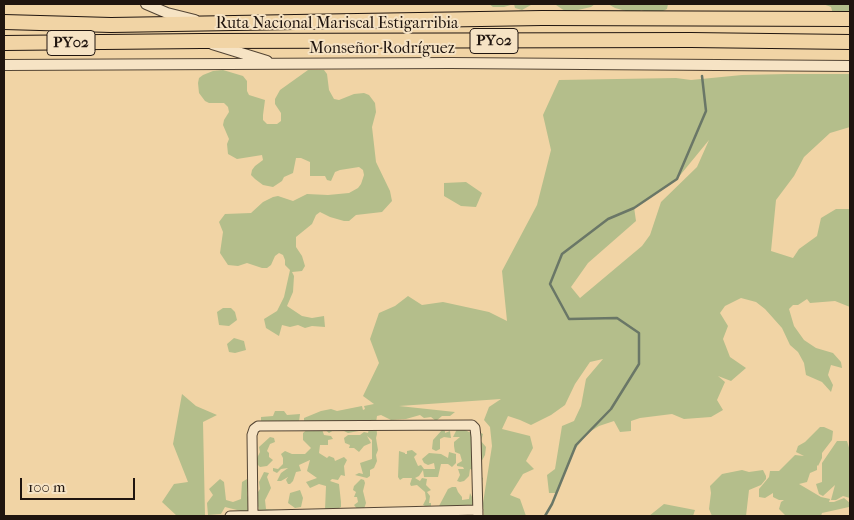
<!DOCTYPE html>
<meta charset="utf-8">
<style>
body{margin:0}
#map{position:relative;width:854px;height:520px;overflow:hidden;background:#f1d4a5;font-family:"IM FELL French Canon",serif}
canvas{display:block}
.frame{position:absolute;inset:0;border:5px solid #20150f;pointer-events:none}
.scale{position:absolute;left:20px;top:478px;width:115px;height:22px;box-sizing:border-box;border:2px solid #20150f;border-top:0;padding-left:6px;font-size:15px;line-height:18px;white-space:nowrap;color:#20150f;-webkit-text-stroke:4px #f6e3c4;paint-order:stroke}
</style>
<div id="map">
<canvas width="854" height="520"></canvas>
<div class="frame"></div>
<div class="scale">100 m</div>
</div>
<script>
const ctx = document.querySelector('canvas').getContext('2d');
ctx.lineJoin = 'round';
function paint(path, color) { ctx.fillStyle = color; ctx.fill(path, 'evenodd'); }
const shape = rows => new Path2D(rows.map(r => 'M' + r).join(''));
function strokePath(path, color, width, dash) { ctx.strokeStyle = color; ctx.lineWidth = width; ctx.lineCap = dash ? 'butt' : 'round'; ctx.setLineDash(dash || []); ctx.stroke(path); }
function label(font, color, halo, rows, align = 'center') {
  ctx.font = font + ' "IM FELL French Canon",serif'; ctx.lineWidth = 4; ctx.setLineDash([]); ctx.textBaseline = 'middle'; ctx.strokeStyle = halo; ctx.fillStyle = color; for (const [text, x, y, turn = 0] of rows) {
    ctx.save(); ctx.translate(x, y); ctx.rotate((+turn || 0) * Math.PI / 180); ctx.textAlign = isNaN(turn) ? turn : align; if (halo) ctx.strokeText(text, 0, 0); ctx.fillText(text, 0, 0); ctx.restore();
  }
}
const green = shape([
 [489,4,595,4,591,7,578,10,565,11,556,5,531,5,522,10,515,8,514,4,504,7,493,7],
 [608,4,668,4,667,9,661,12,647,12,641,10,637,14,615,8],
 [823,4,850,4,850,17,833,14,831,7],
 [223,70,243,76,247,81,247,91,249,95,265,100,263,115,263,120,267,124,277,124,281,121,281,113,275,104,275,99,280,90,308,70,324,70,327,74,329,90,334,99,339,100,354,94,364,93,369,95,375,103,376,112,372,127,376,162,390,191,392,201,382,212,356,215,349,221,344,221,330,217,320,212,316,215,312,224,296,237,296,247,302,256,305,266,302,271,292,272,294,276,293,292,287,306,302,316,312,318,324,316,325,327,312,326,305,328,298,325,290,327,282,325,279,336,266,328,264,319,277,311,284,297,290,270,285,265,285,260,283,255,279,253,275,256,271,265,267,268,262,268,247,263,238,266,228,265,220,253,223,232,219,222,225,214,251,213,263,202,273,197,278,196,293,201,307,194,328,195,349,193,358,188,361,184,364,175,363,170,359,167,340,170,335,172,331,181,327,180,325,176,310,176,310,162,301,158,296,158,293,173,284,177,282,181,273,187,263,185,255,179,251,175,252,170,255,166,263,160,262,155,237,159,228,154,227,144,229,139,223,125,224,120,229,112,228,107,224,103,209,103,205,101,199,93,198,83,199,78,203,75,213,71],
 [787,74,850,74,850,127,830,133,804,157,794,176,776,200,771,251,793,258,799,249,817,236,821,218,836,209,849,209,850,207,850,307,835,301,810,303,807,299,798,305,793,305,789,309,794,326,804,340,816,348,833,353,841,362,842,368,831,365,828,375,833,385,831,392,822,382,806,375,804,363,798,352,790,345,782,328,765,309,756,302,741,298,725,306,720,313,728,326,723,339,730,357,746,368,731,381,718,376,725,382,717,400,723,410,711,417,684,419,672,414,640,418,631,421,631,431,620,432,614,421,599,426,588,433,575,449,556,493,549,493,547,475,555,469,562,426,574,421,581,406,586,379,603,359,590,362,575,384,565,405,551,415,531,425,520,420,508,416,502,429,530,436,533,448,526,461,534,469,523,474,510,495,520,499,526,516,484,516,483,506,478,509,447,509,439,506,448,489,452,487,456,487,458,492,462,497,462,500,469,499,470,493,473,499,474,498,477,475,483,478,478,494,483,503,492,446,490,427,484,420,489,407,501,399,399,406,455,412,450,416,442,416,436,421,431,417,424,418,420,415,406,419,391,420,381,415,377,416,376,423,377,434,376,438,378,450,376,455,377,461,374,468,370,470,370,476,367,478,355,475,359,473,363,474,360,463,372,459,372,440,367,436,371,443,364,446,359,452,354,448,349,448,350,445,345,443,344,438,348,435,360,435,364,432,368,433,369,429,348,433,344,431,334,430,329,433,323,428,304,428,304,418,321,411,331,409,337,411,362,406,363,410,365,409,364,406,374,404,363,396,379,363,370,339,379,313,395,306,408,296,422,305,443,302,489,312,507,321,502,271,537,205,551,150,543,115,559,80,676,78,691,80,742,75],
 [709,140,697,167,661,202,650,235,642,246,580,298,571,287,588,263,636,221,634,207,677,179],
 [466,182,482,193,476,207,461,206,444,196,444,183],
 [223,308,231,308,235,312,237,320,229,326,219,325,217,312],
 [234,338,244,341,246,350,235,353,229,352,227,344],
 [182,394,196,406,217,415,203,422,205,516,177,516,162,502,174,484,188,482,173,444],
 [275,411,284,411,287,415,300,414,299,422,261,423,261,417,273,416],
 [820,427,824,427,833,431,832,440,822,453,822,458,818,466,817,465,817,470,810,473,807,482,799,484,821,497,830,499,829,502,834,502,844,498,850,503,849,507,822,513,821,516,786,516,779,509,781,502,784,500,779,500,773,497,773,493,765,498,759,497,759,489,769,477,770,471,779,471,795,455,804,456,796,452,798,446,805,442],
 [309,428,322,429,324,435,331,436,333,439,328,440,328,445,320,445,319,453,327,458,329,456,334,458,335,461,344,457,347,460,344,466,345,476,341,475,338,480,332,479,330,481,339,484,341,502,341,507,333,511,325,510,326,486,319,484,310,488,306,482,317,478,307,471,310,460,299,465,301,471,296,472,293,481,290,484,288,484,286,480,288,477,281,481,277,481,281,473,288,468,281,469,277,473,273,471,273,468,278,469,283,464,283,458,281,454,285,451,292,454,305,454,311,448,303,440,303,433],
 [457,429,463,429,469,432,477,431,483,434,481,441,486,447,485,455,479,466,475,471,470,469,469,476,464,481,460,482,457,481,460,475,458,469,464,469,463,467,457,466,457,464,462,461,460,454,455,452,454,446,454,442,460,437,453,437],
 [442,430,445,431,445,433,450,431,451,438,444,437,440,439,440,449,436,451,432,449,433,440],
 [270,437,274,438,275,442,270,444,267,451,269,453,269,457,273,460,267,466,260,467,257,464,257,458,260,452,259,447],
 [837,441,847,441,850,451,850,498,843,496,836,500,831,500,835,485,823,496,819,494,816,484,822,482,822,463],
 [412,450,417,454,414,457,418,466,421,465,424,469,435,469,434,463,428,465,424,463,422,459,429,453,441,454,448,458,449,452,456,454,456,463,452,467,448,464,441,464,438,477,424,477,423,470,419,476,415,478,420,481,422,478,427,479,426,485,431,490,427,492,430,496,429,503,431,503,431,507,427,507,423,505,426,499,425,492,417,485,411,486,410,484,412,478,403,478,400,480,398,477,399,451,405,453,405,454,407,454,407,451],
 [742,470,749,472,763,470,766,476,766,479,761,485,749,490,746,516,712,516,709,509,711,493,710,486,722,474],
 [264,472,269,473,267,477,271,488,265,500,266,509,280,510,276,514,259,511,256,495,260,489,259,482],
 [220,479,224,482,226,500,233,502,241,499,242,482,247,479,248,487,247,494,249,501,248,515,245,512,225,507,221,514,208,515,207,503,213,495,209,489],
 [361,479,364,480,365,483,363,491,366,503,364,509,358,510,354,505,358,502,357,497,354,497,356,492,353,490,354,486],
 [300,490,303,498,301,507,295,508,288,503,290,493],
 [664,504,695,510,693,516,649,516]
]);
const stream = shape([
 [545,516,552,504,576,445,611,409,639,364,639,333,617,318,569,319,550,284,562,254,608,219,634,208,677,179,706,111,702,76]
]);
const minor = shape([
 [230,516,478,510],
 [253,516,252,435,254,429,258,426,472,425,475,428,476,437,478,516]
]);
const tertiary = shape([
 [146,4,167,13,195,20],
 [212,44,267,61],
 [4,65,450,63,850,66]
]);
const trunk = shape([
 [4,22,111,25,542,18,850,19],
 [4,43,201,41,691,40,850,42]
]);
const shields = [
 [494,41,48],
 [71,43,48]
];
const shieldNames = [
 ["PY02",494,41],
 ["PY02",71,43]
];
const streetNames = [
 ["Ruta Nacional Mariscal Estigarribia",337,24],
 ["Monseñor Rodríguez",382,49]
];
paint(green, '#b4be8b');
strokePath(stream, '#6a7767', 2.5);
strokePath(minor, '#544534', 11);
strokePath(tertiary, '#544534', 12);
strokePath(trunk, '#20150f', 16);
strokePath(minor, '#f6e3c4', 9);
strokePath(tertiary, '#f6e3c4', 10);
strokePath(trunk, '#f1d4a5', 14);
for (const [x, y, w] of shields) { const box = new Path2D(); box.roundRect(x - w / 2, y - 12.5, w, 25, 4); ctx.fillStyle = '#f6e3c4'; ctx.fill(box); strokePath(box, '#20150f', 1); }
label('bold 15px', '#20150f', null, shieldNames);
label('16px', '#20150f', '#f6e3c4', streetNames);
</script>
